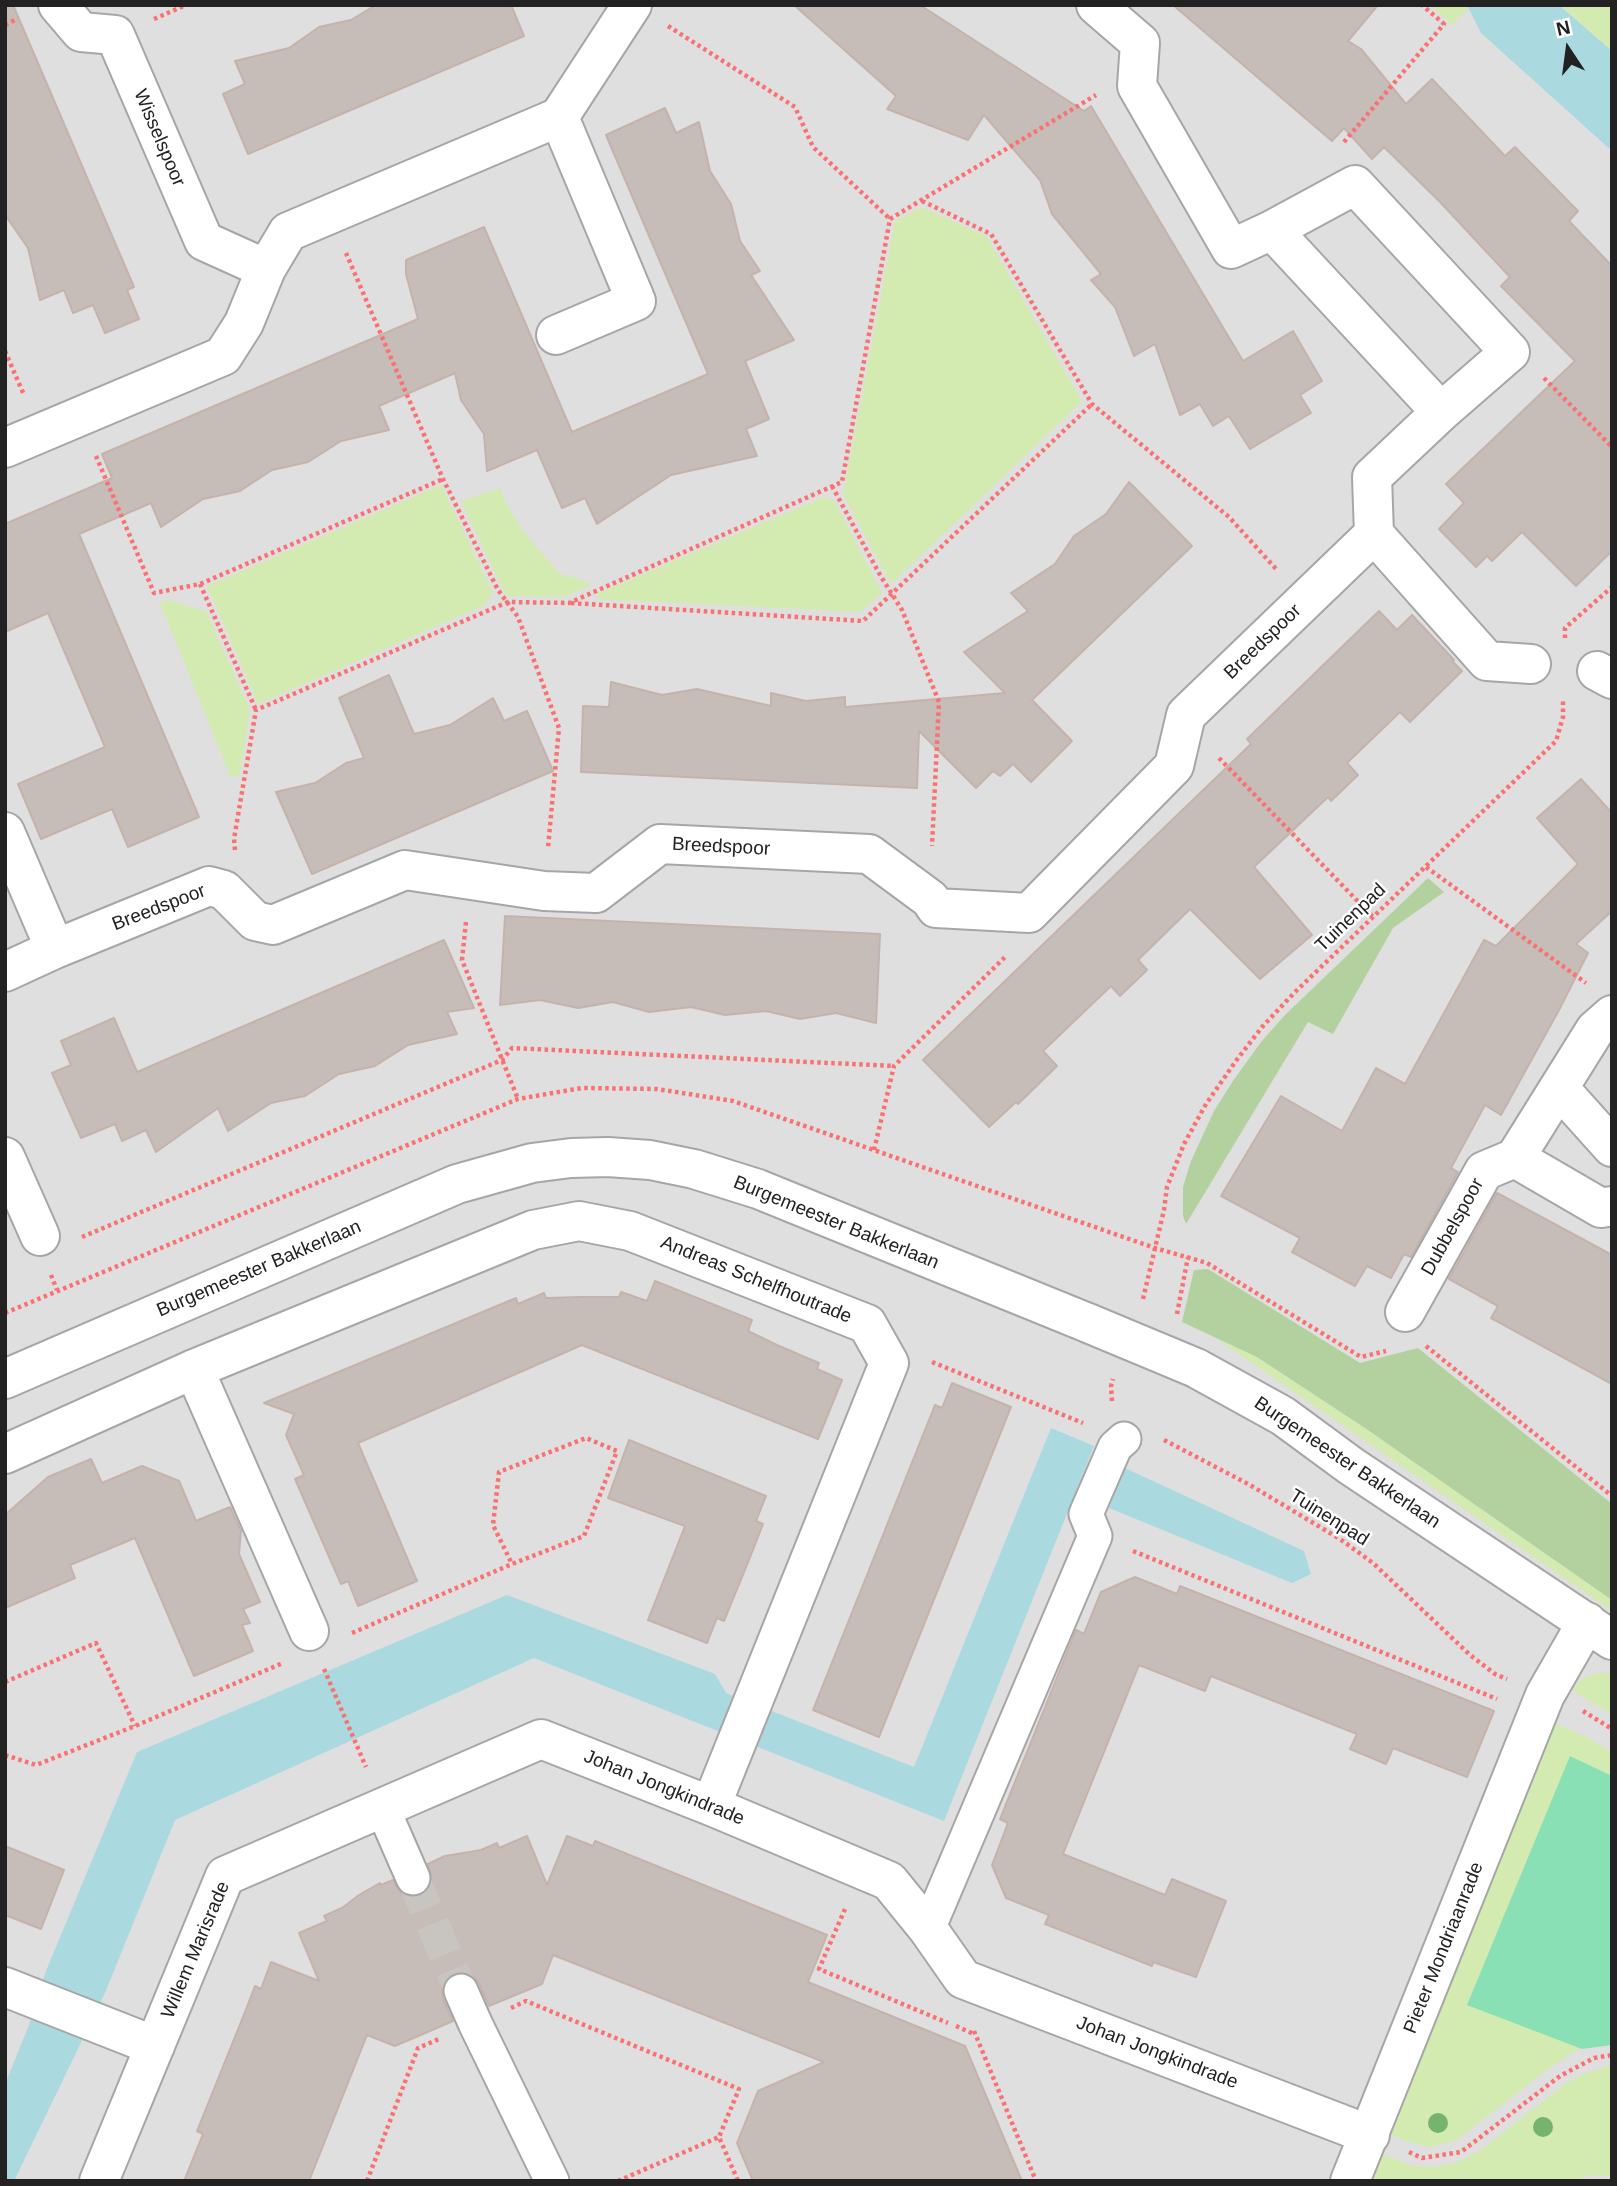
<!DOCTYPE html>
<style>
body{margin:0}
#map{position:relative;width:1617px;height:2186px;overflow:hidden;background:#f2eee9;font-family:Arial,sans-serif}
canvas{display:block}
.frame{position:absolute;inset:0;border:7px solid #222;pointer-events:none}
.north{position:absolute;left:1533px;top:14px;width:70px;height:70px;-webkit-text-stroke:5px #fff;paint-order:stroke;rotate:347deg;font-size:19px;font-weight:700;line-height:28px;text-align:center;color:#222}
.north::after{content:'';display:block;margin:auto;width:24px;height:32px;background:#222;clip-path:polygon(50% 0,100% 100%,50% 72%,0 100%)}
</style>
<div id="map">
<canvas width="1617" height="2186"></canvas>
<div class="frame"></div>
<div class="north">N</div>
</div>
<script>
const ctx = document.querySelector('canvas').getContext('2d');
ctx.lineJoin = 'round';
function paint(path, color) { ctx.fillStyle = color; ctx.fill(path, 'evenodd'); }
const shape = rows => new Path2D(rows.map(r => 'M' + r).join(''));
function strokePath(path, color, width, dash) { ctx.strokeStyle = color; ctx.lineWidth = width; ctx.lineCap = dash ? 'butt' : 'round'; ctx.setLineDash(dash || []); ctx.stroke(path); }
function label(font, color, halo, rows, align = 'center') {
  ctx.font = font + ' Arial,sans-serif'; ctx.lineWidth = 5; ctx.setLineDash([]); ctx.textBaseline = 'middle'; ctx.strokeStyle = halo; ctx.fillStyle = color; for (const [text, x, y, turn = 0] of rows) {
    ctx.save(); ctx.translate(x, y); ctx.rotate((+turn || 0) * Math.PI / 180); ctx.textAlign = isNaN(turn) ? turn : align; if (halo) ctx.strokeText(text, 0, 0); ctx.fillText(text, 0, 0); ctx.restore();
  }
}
const residential = shape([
 [5,5,1485,5,1612,106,1612,2181,5,2181]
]);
const grass = shape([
 [1430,5,1467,5,1468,8,1452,25],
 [1559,5,1612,5,1612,50,1610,50],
 [921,207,986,236,1082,401,891,584,843,495,895,221],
 [441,485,493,592,485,605,258,704,207,586],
 [500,488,509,509,530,540,559,573,593,584,564,597,506,596,461,501],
 [824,497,834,500,882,593,860,612,596,599,598,593],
 [167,600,206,611,250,710,240,774,231,778,160,603],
 [1210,1334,1257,1357,1365,1428,1612,1600,1612,1611],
 [1598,1673,1612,1673,1612,1715,1572,1690,1584,1677],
 [1553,1723,1583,1735,1612,1752,1612,2041,1577,2050,1553,2065,1458,2139,1432,2147,1420,2145,1390,2135],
 [1612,2064,1612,2176,1591,2175,1573,2181,1371,2181,1382,2154,1413,2166,1435,2167,1458,2162,1481,2150,1563,2085,1583,2074]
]);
const forest = shape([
 [1428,878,1444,892,1393,928,1333,1034,1308,1022,1186,1224,1183,1216,1183,1187,1191,1161,1214,1111,1233,1081,1261,1042,1285,1015],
 [1208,1269,1360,1363,1418,1348,1612,1504,1612,1600,1365,1428,1257,1357,1182,1322,1194,1270]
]);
const pitch = shape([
 [1570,1756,1612,1776,1612,2045,1582,2049,1467,2005]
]);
const water = shape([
 [1467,5,1559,5,1612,51,1612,151,1481,33],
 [1051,1428,1094,1446,944,1821,534,1658,175,1820,105,1993,14,2181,5,2181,5,2084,29,2025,46,1971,137,1752,507,1595,715,1674,726,1693,914,1767],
 [1125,1468,1304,1551,1311,1574,1292,1583,1109,1508]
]);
const building = shape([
 [5,5,13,5,134,287,127,290,139,319,105,333,93,305,73,313,64,290,40,300,28,248,5,215,5,5],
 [376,5,511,5,524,36,248,154,223,94,245,84,235,61,289,48,319,27,351,20,376,5],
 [794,5,920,5,1084,111,1091,106,1243,361,1293,331,1322,381,1300,395,1311,413,1250,449,1229,416,1213,426,1200,404,1180,415,1155,344,1134,356,1115,307,1091,280,1101,274,1052,214,1040,180,984,115,968,140,887,109,896,96,794,5],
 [1173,5,1378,5,1348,41,1361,49,1406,104,1432,79,1505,156,1515,147,1578,211,1569,221,1612,266,1612,551,1576,586,1522,532,1492,561,1487,556,1476,567,1439,529,1464,503,1446,484,1575,361,1501,286,1510,277,1440,202,1384,147,1372,159,1344,128,1332,141,1173,5],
 [665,108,676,133,699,122,710,171,731,204,740,241,760,271,751,275,794,340,745,361,769,419,746,429,757,456,671,475,597,524,585,498,562,508,537,450,487,471,484,434,461,400,455,373,379,406,389,430,341,441,308,462,272,470,240,491,203,499,161,527,151,503,79,534,199,817,128,847,112,809,41,839,18,784,105,747,48,613,5,632,5,524,112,478,102,454,418,319,406,274,406,260,484,227,572,432,708,374,606,135,665,108],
 [1129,482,1192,546,1032,700,1072,741,1031,782,1013,764,1000,776,993,771,976,788,919,731,917,788,581,772,583,706,609,707,611,682,662,695,697,689,771,706,771,693,806,701,845,697,845,707,1005,693,964,652,1028,611,1011,593,1055,564,1074,536,1106,514,1129,482],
 [1379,611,1397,630,1412,615,1454,660,1452,661,1462,671,1410,722,1400,712,1347,763,1358,775,1331,801,1328,797,1254,867,1312,935,1260,979,1190,909,1138,960,1147,970,1120,996,1111,986,1043,1051,1057,1066,1018,1104,1016,1102,989,1127,923,1060,1251,744,1247,739,1379,611],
 [389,675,414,734,450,725,493,698,504,721,527,711,553,771,312,874,276,792,315,783,346,763,364,758,339,698,389,675],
 [1581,779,1612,813,1612,911,1576,944,1588,953,1559,1010,1501,1115,1485,1105,1451,1168,1458,1172,1411,1257,1404,1254,1391,1278,1367,1266,1355,1286,1292,1252,1300,1238,1221,1196,1281,1096,1342,1131,1376,1068,1405,1084,1484,940,1496,946,1578,864,1537,818,1581,779],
 [505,916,880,934,876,1023,836,1013,800,1019,766,1011,725,1015,691,1007,649,1012,613,1002,578,1008,540,1000,500,1005,505,916],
 [444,940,474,1008,447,1012,457,1034,408,1045,375,1066,339,1074,305,1096,271,1103,228,1131,218,1108,156,1152,146,1130,122,1141,115,1124,81,1138,52,1073,71,1065,61,1041,114,1018,137,1072,444,940],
 [1497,1193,1612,1255,1612,1384,1491,1318,1498,1306,1449,1279,1497,1193],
 [655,1281,752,1320,748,1331,779,1346,819,1363,817,1369,842,1380,818,1439,582,1345,358,1443,417,1581,358,1606,348,1581,341,1584,295,1479,304,1475,286,1435,294,1414,264,1403,516,1298,518,1304,544,1293,546,1298,582,1297,619,1297,621,1292,647,1301,655,1281],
 [952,1383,1011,1407,879,1737,813,1710,935,1405,942,1408,952,1383],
 [629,1440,766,1496,756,1521,763,1524,749,1560,724,1621,717,1618,707,1643,648,1620,685,1526,608,1498,629,1440],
 [91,1459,102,1483,142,1466,179,1481,196,1521,230,1507,241,1531,239,1554,260,1602,243,1609,250,1623,242,1625,253,1651,194,1676,135,1538,70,1565,75,1578,5,1608,5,1515,48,1477,91,1459],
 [1135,1577,1177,1594,1180,1586,1494,1711,1467,1777,1393,1748,1386,1764,1350,1749,1357,1734,1211,1676,1205,1691,1139,1665,1063,1854,1165,1895,1172,1879,1226,1901,1196,1977,1153,1962,1152,1966,1045,1924,1049,1915,1006,1898,992,1865,1008,1823,1000,1819,1076,1630,1084,1634,1101,1592,1135,1577],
 [527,1836,547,1885,567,1836,593,1846,595,1841,827,1935,808,1982,965,2046,1022,2181,753,2181,737,2143,758,2091,824,2062,553,1955,542,1984,489,2006,479,1983,473,1976,464,1972,454,1973,445,1980,442,1990,443,1999,453,2021,395,2046,367,2035,309,2181,184,2181,203,2134,197,2131,245,2012,255,1986,261,1989,271,1962,319,1981,299,1933,327,1921,324,1916,342,1908,359,1895,380,1883,381,1885,393,1880,402,1894,412,1897,420,1896,428,1890,432,1881,428,1864,445,1856,481,1850,497,1843,499,1848,527,1836],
 [5,1846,64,1870,41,1929,5,1915,5,1846]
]);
const pedestrianTunnel = shape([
 [413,1878,461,1991]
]);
const path = shape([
 [154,19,186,5],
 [5,25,17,19],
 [668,26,795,107,813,147,890,219],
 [1344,142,1444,24,1422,5],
 [922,201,991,234,1092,404,1229,517,1277,570],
 [346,253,443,479,498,590,518,617,559,728,548,848],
 [5,351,24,395],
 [1544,378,1612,447],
 [96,456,154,593,200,584,443,479],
 [832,486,880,575,902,610,939,702,932,846],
 [200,584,256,710],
 [571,603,863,621,1092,404],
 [1565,638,1565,628,1612,587],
 [1219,758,1373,917],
 [235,850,234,839,256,710,508,602,569,603,842,482,890,219,1096,95],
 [1426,867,1586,983],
 [466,922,462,960,518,1099],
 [874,1150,894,1066,1006,956],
 [82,1237,502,1060,512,1048,894,1066],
 [51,1275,57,1290],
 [1143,1299,1164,1210,1167,1187,1184,1144,1206,1104,1238,1058,1263,1026,1294,993,1556,741,1563,717,1563,700],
 [5,1313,518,1099,582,1088,657,1089,733,1101,1155,1248,1207,1263,1361,1357,1386,1351],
 [1177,1314,1188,1257],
 [1426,1346,1612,1496],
 [932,1362,1083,1423],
 [1112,1401,1111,1386,1113,1379],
 [1164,1440,1250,1485,1340,1539,1373,1563,1470,1655,1495,1674,1507,1679],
 [1133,1551,1497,1699],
 [352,1633,512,1564,584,1536,617,1451,586,1438,499,1472,493,1525,512,1564],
 [324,1669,366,1767],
 [5,1682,96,1643,135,1726],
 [1583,1711,1612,1729],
 [5,1755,36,1765,135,1726,283,1663],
 [845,1909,819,1969,948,2023],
 [511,2008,526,2001,739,2089,719,2137,738,2181],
 [956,2026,974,2034],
 [974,2031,1036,2181],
 [1409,2152,1422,2158,1461,2152,1560,2076,1594,2058,1612,2055],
 [367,2181,418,2048,439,2039],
 [618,2181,719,2137]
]);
const pedestrian = shape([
 [382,1807,413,1878],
 [928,1929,1095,1536,1086,1514,1115,1447,1124,1439],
 [461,1991,475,2023,552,2181]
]);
const minor = shape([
 [58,5,81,32,115,35,204,241,266,269],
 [1272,230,1355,185,1510,352,1441,412],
 [556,335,636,301,559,117],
 [5,448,223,356,244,323,266,269,288,232,559,117,632,5],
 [1374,534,1487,661,1531,664],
 [1597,671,1612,679],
 [5,832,55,949,209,886,224,890,255,921,273,925,405,870,544,891,596,893,660,844,869,854,930,899,936,908,1029,913,1174,766,1186,715,1374,534,1372,477,1441,412,1272,230,1231,249,1137,86,1140,43,1096,5],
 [5,972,55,949],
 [1559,1088,1612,1147],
 [5,1157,40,1236],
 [1515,1158,1601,1208,1612,1206],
 [1405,1312,1484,1171,1515,1158,1595,1030,1612,1015],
 [194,1369,309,1631],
 [5,1454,194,1369,533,1230,579,1221,630,1231,867,1324,889,1363,711,1806],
 [5,1987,155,2046],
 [99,2181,225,1876,541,1739,711,1806,889,1881,928,1929,963,1979,1370,2135],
 [1350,2181,1545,1695,1587,1622]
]);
const tertiary = shape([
 [1196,1368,1283,1416,1351,1466,1612,1640],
 [5,1379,457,1184,532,1163,571,1158,608,1157,650,1160,694,1169,758,1189,1088,1323]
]);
const tertiaryBridge = shape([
 [1088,1323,1196,1368]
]);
const trees = [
 [1438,2123],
 [1543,2127]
];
const streetNames = [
 ["Wisselspoor",159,138,67],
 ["Breedspoor",1263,642,-44],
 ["Breedspoor",721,847,3],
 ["Breedspoor",159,908,-21],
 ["Tuinenpad",1351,918,-44],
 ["Burgemeester Bakkerlaan",836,1223,22],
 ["Dubbelspoor",1453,1227,-61],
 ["Burgemeester Bakkerlaan",259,1269,-23],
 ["Andreas Schelfhoutrade",756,1280,22],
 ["Burgemeester Bakkerlaan",1347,1463,34],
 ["Tuinenpad",1329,1518,32],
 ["Johan Jongkindrade",664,1788,22],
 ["Pieter Mondriaanrade",1444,1948,-68],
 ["Willem Marisrade",196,1950,-67],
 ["Johan Jongkindrade",1157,2053,21]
];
paint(residential, '#e0dfdf');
paint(grass, '#d3ebb0');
paint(forest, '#b2d19e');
paint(pitch, '#88e0b4');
paint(water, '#aad9df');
paint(building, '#c7bdb8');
strokePath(building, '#c4b3ab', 2);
strokePath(pedestrianTunnel, '#c8c5c1', 33, [33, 17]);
strokePath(pedestrian, '#a6a6a6', 37);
strokePath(minor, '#a6a6a6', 42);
strokePath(tertiary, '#a6a6a6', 42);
strokePath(path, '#fa7172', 4.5, [3.5, 3.5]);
strokePath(pedestrian, '#fff', 33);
strokePath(minor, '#fff', 38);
strokePath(tertiary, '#fff', 38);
strokePath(tertiaryBridge, '#a6a6a6', 42, []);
strokePath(tertiaryBridge, '#fff', 38);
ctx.fillStyle = '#75b46f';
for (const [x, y] of trees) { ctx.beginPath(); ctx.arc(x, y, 10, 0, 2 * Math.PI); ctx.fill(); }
label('19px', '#222', '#fff', streetNames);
</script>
